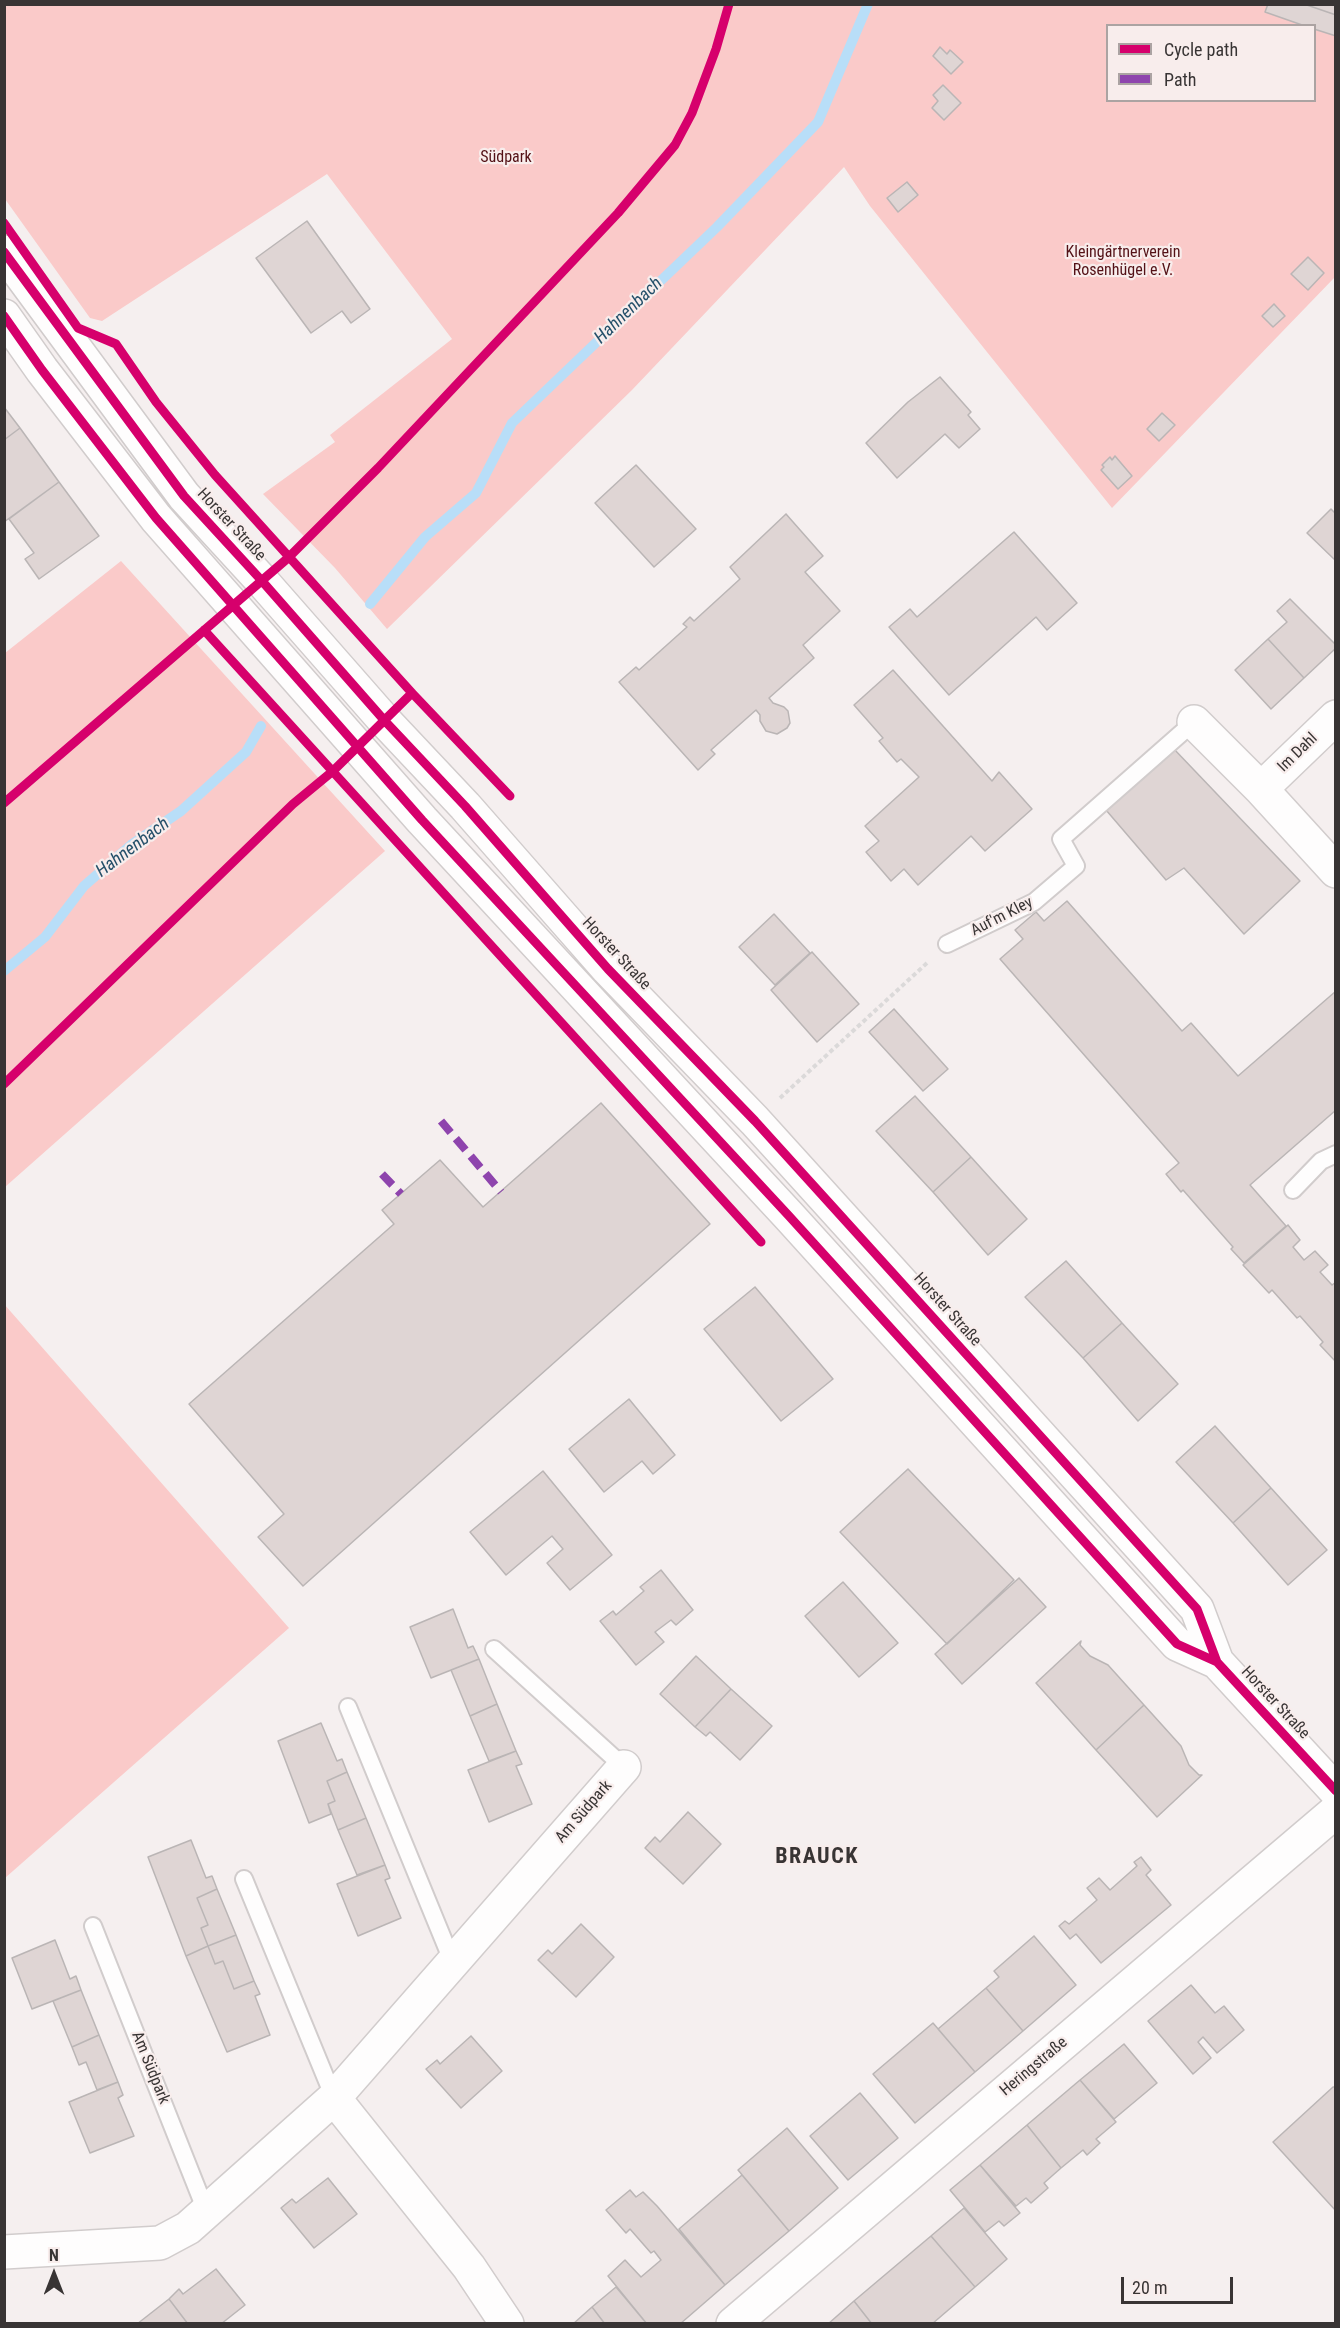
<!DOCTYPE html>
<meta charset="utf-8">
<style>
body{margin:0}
#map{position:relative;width:1340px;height:2328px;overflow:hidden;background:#f5efef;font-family:"Roboto Condensed",sans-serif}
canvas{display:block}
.frame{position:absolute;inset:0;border:6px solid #383434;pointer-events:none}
.legend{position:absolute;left:1106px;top:24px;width:210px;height:78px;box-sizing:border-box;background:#f8edec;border:2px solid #aba3a2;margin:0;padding:8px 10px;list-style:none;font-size:18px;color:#383434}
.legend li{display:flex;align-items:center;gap:12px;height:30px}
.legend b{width:30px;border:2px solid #aba3a2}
.north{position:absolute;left:24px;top:2244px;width:60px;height:60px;-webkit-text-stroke:4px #f8edec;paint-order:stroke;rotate:0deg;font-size:16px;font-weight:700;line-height:24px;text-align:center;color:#383434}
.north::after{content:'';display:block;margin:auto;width:21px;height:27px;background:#383434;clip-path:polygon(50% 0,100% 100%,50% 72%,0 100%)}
.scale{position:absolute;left:1121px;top:2277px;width:112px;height:27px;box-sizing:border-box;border:3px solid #383434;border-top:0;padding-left:8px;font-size:18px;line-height:21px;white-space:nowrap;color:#383434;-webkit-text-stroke:4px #f8edec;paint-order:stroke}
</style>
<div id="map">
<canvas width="1340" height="2328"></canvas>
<div class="frame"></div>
<ul class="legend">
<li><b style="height:8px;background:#d6006c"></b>Cycle path</li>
<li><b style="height:8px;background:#8e44ad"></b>Path</li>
</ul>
<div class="north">N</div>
<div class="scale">20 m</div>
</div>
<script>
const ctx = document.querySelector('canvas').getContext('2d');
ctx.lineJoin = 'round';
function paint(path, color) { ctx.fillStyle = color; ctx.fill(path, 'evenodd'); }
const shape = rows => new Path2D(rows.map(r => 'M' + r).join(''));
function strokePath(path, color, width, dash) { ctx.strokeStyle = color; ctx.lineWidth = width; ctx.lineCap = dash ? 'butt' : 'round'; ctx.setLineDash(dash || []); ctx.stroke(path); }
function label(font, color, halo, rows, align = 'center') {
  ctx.font = font + ' "Roboto Condensed",sans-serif'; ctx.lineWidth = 4.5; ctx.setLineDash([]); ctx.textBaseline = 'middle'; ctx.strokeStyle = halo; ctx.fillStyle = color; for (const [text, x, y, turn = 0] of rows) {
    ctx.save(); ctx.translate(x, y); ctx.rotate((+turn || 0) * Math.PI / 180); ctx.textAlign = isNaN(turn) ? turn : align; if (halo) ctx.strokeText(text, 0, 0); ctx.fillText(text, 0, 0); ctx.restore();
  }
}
const green = shape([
 [4,5,1335,5,1335,277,1112,508,870,206,844,167,632,390,387,629,335,568,263,494,335,442,330,435,452,339,327,174,102,321,90,318,5,199],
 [1108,26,1314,26,1314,100,1108,100],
 [121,561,385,851,5,1187,5,653],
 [4,1304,289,1628,5,1878,4,1878]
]);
const stream = shape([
 [370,604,425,537,476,493,512,423,717,227,818,122,868,4],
 [4,971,45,937,84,886,131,845,181,811,246,752,261,726]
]);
const building = shape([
 [1268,4,1304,4,1336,15,1336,36,1314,29,1314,26,1305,26,1265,12,1268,4],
 [1304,4,1336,4,1336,15,1304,4],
 [940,47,947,54,950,50,963,62,951,74,933,56,940,47],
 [943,85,961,103,944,120,932,108,938,101,933,95,943,85],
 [907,182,918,195,898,212,887,198,907,182],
 [307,221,370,309,351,323,342,311,311,333,256,258,307,221],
 [1308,257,1324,273,1308,290,1291,274,1308,257],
 [1274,304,1285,316,1273,327,1262,316,1274,304],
 [940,377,971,412,968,415,980,429,959,448,945,434,897,478,866,443,908,402,940,377],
 [4,407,20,428,4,440,4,407],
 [1162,413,1175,425,1159,441,1147,429,1162,413],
 [20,428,59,482,4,522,4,440,20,428],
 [1115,456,1132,476,1118,489,1101,470,1104,467,1102,465,1110,457,1112,460,1115,456],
 [636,465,696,529,654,567,595,503,636,465],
 [59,482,99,536,39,579,25,559,34,553,9,519,59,482],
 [1331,509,1336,514,1336,561,1307,533,1331,509],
 [786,514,823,556,805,572,840,611,803,645,814,658,769,698,773,703,784,707,788,711,790,723,787,728,777,734,766,731,760,721,760,715,756,710,711,750,715,754,698,770,619,682,636,667,639,670,687,627,683,624,690,617,694,621,740,579,730,567,786,514],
 [1014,532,1077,603,1047,630,1036,617,949,695,889,627,910,609,917,617,1014,532],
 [1290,599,1336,645,1336,648,1304,678,1268,639,1287,622,1277,611,1290,599],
 [1268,639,1304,678,1271,709,1235,670,1268,639],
 [893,670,992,781,999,772,1032,809,985,851,971,836,918,885,904,869,891,881,866,852,879,841,865,826,919,777,901,759,897,762,879,741,883,738,854,705,893,670],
 [1173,748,1300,881,1244,934,1184,868,1166,880,1106,810,1173,748],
 [1067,901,1182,1031,1191,1023,1238,1076,1336,991,1336,1110,1250,1185,1286,1226,1244,1263,1231,1249,1233,1247,1183,1190,1181,1192,1166,1174,1179,1163,1000,959,1023,939,1015,930,1036,912,1044,921,1067,901],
 [774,914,810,953,775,985,739,947,774,914],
 [812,952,859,1004,817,1042,771,990,812,952],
 [894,1009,948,1069,923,1091,869,1032,894,1009],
 [915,1096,971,1157,933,1192,876,1131,915,1096],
 [601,1103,710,1224,303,1586,258,1537,284,1514,189,1404,394,1224,382,1210,440,1160,483,1207,601,1103],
 [971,1157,1027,1219,988,1255,933,1192,971,1157],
 [1288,1225,1300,1240,1293,1247,1304,1260,1315,1251,1328,1265,1320,1272,1332,1285,1336,1282,1336,1362,1320,1345,1323,1342,1300,1316,1297,1318,1272,1290,1269,1293,1243,1265,1288,1225],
 [1066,1261,1122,1323,1083,1358,1025,1297,1066,1261],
 [755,1287,833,1379,781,1421,704,1329,755,1287],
 [1122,1323,1178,1384,1138,1421,1083,1358,1122,1323],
 [629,1399,675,1455,653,1474,642,1461,604,1492,569,1449,629,1399],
 [1215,1426,1271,1488,1233,1523,1176,1462,1215,1426],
 [908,1469,1014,1580,947,1644,840,1532,908,1469],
 [543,1471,612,1555,570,1590,547,1563,563,1549,552,1536,506,1575,470,1532,543,1471],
 [1271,1488,1327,1550,1288,1585,1233,1523,1271,1488],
 [661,1570,693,1610,676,1625,671,1620,655,1632,664,1642,636,1665,600,1621,613,1611,616,1615,644,1591,640,1587,661,1570],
 [1019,1578,1046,1607,962,1684,935,1654,1019,1578],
 [843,1582,898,1643,859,1677,805,1616,843,1582],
 [453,1609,468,1648,473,1646,479,1659,431,1678,410,1627,453,1609],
 [1081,1641,1080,1645,1090,1656,1108,1665,1144,1705,1096,1750,1036,1683,1081,1641],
 [696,1656,731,1689,695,1727,660,1694,696,1656],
 [479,1659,497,1704,470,1716,451,1670,479,1659],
 [731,1689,772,1726,740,1760,710,1732,706,1736,695,1727,731,1689],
 [497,1704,516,1751,489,1761,470,1716,497,1704],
 [1144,1705,1181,1746,1189,1765,1199,1775,1202,1775,1157,1817,1096,1750,1144,1705],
 [321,1723,337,1761,342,1759,347,1772,327,1781,335,1801,328,1804,331,1814,309,1823,278,1741,321,1723],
 [516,1751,522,1764,516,1766,532,1804,489,1822,468,1770,516,1751],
 [347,1772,366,1818,338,1830,328,1804,335,1801,327,1781,347,1772],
 [688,1812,721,1844,683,1884,645,1848,655,1837,660,1842,688,1812],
 [366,1818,385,1865,357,1875,338,1830,366,1818],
 [191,1840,206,1878,212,1876,217,1889,197,1898,208,1925,201,1928,208,1946,186,1956,148,1857,191,1840],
 [1141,1857,1151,1870,1146,1875,1171,1905,1101,1963,1076,1934,1070,1939,1059,1926,1065,1921,1069,1924,1097,1900,1087,1888,1099,1878,1110,1890,1137,1866,1134,1862,1141,1857],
 [385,1865,390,1878,385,1880,401,1918,358,1936,337,1884,385,1865],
 [217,1889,236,1935,208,1946,201,1928,208,1925,197,1898,217,1889],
 [581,1924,614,1957,576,1997,538,1960,548,1950,552,1954,581,1924],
 [236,1935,254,1981,234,1989,223,1961,215,1964,208,1946,236,1935],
 [1034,1936,1076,1985,1023,2031,986,1988,999,1977,994,1971,1034,1936],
 [55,1940,70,1979,76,1976,81,1990,32,2009,12,1958,55,1940],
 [208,1946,215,1964,223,1961,234,1989,254,1981,260,1994,255,1996,270,2035,227,2052,186,1956,208,1946],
 [1191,1985,1215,2013,1224,2006,1244,2030,1217,2053,1203,2037,1198,2042,1211,2058,1193,2074,1148,2021,1191,1985],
 [986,1988,1023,2031,975,2072,938,2029,986,1988],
 [81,1990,99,2035,72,2047,53,2001,81,1990],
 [933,2023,975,2072,915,2123,873,2074,933,2023],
 [99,2035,118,2082,97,2090,86,2062,79,2065,72,2047,99,2035],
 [471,2036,502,2071,461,2108,426,2069,437,2060,440,2064,471,2036],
 [1124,2044,1157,2083,1114,2119,1080,2080,1124,2044],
 [1080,2080,1116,2122,1096,2139,1100,2143,1087,2155,1083,2150,1061,2168,1027,2125,1080,2080],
 [118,2082,123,2095,118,2098,134,2136,90,2153,69,2102,118,2082],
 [1333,2087,1336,2087,1336,2211,1273,2142,1333,2087],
 [860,2093,898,2138,848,2180,810,2136,860,2093],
 [1027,2125,1061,2168,1044,2183,1048,2188,1031,2203,1026,2198,1016,2206,980,2165,1027,2125],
 [787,2128,838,2188,789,2231,738,2170,787,2128],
 [980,2165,1020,2213,1004,2226,999,2221,985,2232,950,2190,980,2165],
 [742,2175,789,2231,725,2285,679,2229,742,2175],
 [328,2178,357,2214,314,2248,281,2208,292,2199,296,2203,328,2178],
 [630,2190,636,2197,643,2192,657,2206,725,2285,680,2324,647,2324,608,2276,625,2260,641,2277,661,2260,654,2251,651,2253,630,2229,626,2233,606,2210,630,2190],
 [964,2208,1007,2259,975,2287,931,2236,964,2208],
 [931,2236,975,2287,932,2324,872,2324,854,2301,931,2236],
 [216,2269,245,2305,221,2324,188,2324,169,2299,179,2289,183,2294,216,2269],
 [616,2287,647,2324,605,2324,592,2307,616,2287],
 [169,2299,188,2324,137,2324,169,2299],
 [854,2301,872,2324,828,2324,854,2301],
 [592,2307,605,2324,573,2324,592,2307]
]);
const path = shape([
 [780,1098,927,963]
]);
const service = shape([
 [947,944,1034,902,1076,866,1061,839,1194,722],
 [1293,1190,1321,1161,1336,1154],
 [494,1649,624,1767],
 [348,1707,453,1963],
 [244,1879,334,2098],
 [93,1926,206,2211]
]);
const minor = shape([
 [1194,722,1261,789,1336,871],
 [1261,789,1336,717],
 [334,2098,624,1767],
 [4,2252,160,2243,188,2228,334,2098,469,2267,507,2324],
 [733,2324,1336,1811]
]);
const secondary = shape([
 [4,252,184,496,262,581,384,720,465,806,608,969,755,1121,1197,1609,1217,1662,1336,1791],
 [4,316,42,370,156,518,422,820,789,1216,1177,1644,1217,1662]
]);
const quiet = shape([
 [441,1121,501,1192],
 [382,1174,401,1194]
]);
const cycleway = shape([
 [4,223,78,328,116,344,156,402,215,475,412,693,510,796],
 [4,252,184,496,262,581,384,720,465,806,608,969,755,1121,1197,1609,1217,1662,1336,1791],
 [4,316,42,370,156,518,422,820,789,1216,1177,1644,1217,1662],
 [204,630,761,1242],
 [4,803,288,558,378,468,618,213,675,145,692,113,716,49,729,4],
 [4,1084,293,804,333,771,412,693]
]);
const parkNames = [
 ["Südpark",506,158],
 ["Kleingärtnerverein",1123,253],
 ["Rosenhügel e.V.",1123,271]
];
const streetNames = [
 ["Horster Straße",231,525,47],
 ["Im Dahl",1298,753,-44],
 ["Auf'm Kley",1002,917,-27],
 ["Horster Straße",616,954,47],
 ["Horster Straße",947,1310,48],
 ["Horster Straße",1275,1703,47],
 ["Am Südpark",584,1812,-49],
 ["Heringstraße",1034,2067,-40],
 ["Am Südpark",150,2068,68]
];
const waterNames = [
 ["Hahnenbach",629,311,-44],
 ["Hahnenbach",133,848,-37]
];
const districtNames = [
 ["BRAUCK",817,1857]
];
paint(green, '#facac9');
strokePath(stream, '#b8def8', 10);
paint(building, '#dfd5d4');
strokePath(building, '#bab5b5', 1.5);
strokePath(service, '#d1cccc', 20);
strokePath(minor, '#d1cccc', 36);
strokePath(secondary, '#d1cccc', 36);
strokePath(path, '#dbd9d9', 4, [4.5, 3]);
strokePath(service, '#fefdfd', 16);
strokePath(minor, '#fefdfd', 33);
strokePath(secondary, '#fefdfd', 33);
strokePath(quiet, '#8e44ad', 8, [15, 8]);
strokePath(cycleway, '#d6006c', 9);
label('16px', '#531116', '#f8edec', parkNames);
label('16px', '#383434', '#f8edec', streetNames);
label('italic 18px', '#25506a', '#f8edec', waterNames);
ctx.letterSpacing = '1.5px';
label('bold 22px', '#383434', '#f8edec', districtNames);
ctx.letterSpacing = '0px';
</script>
